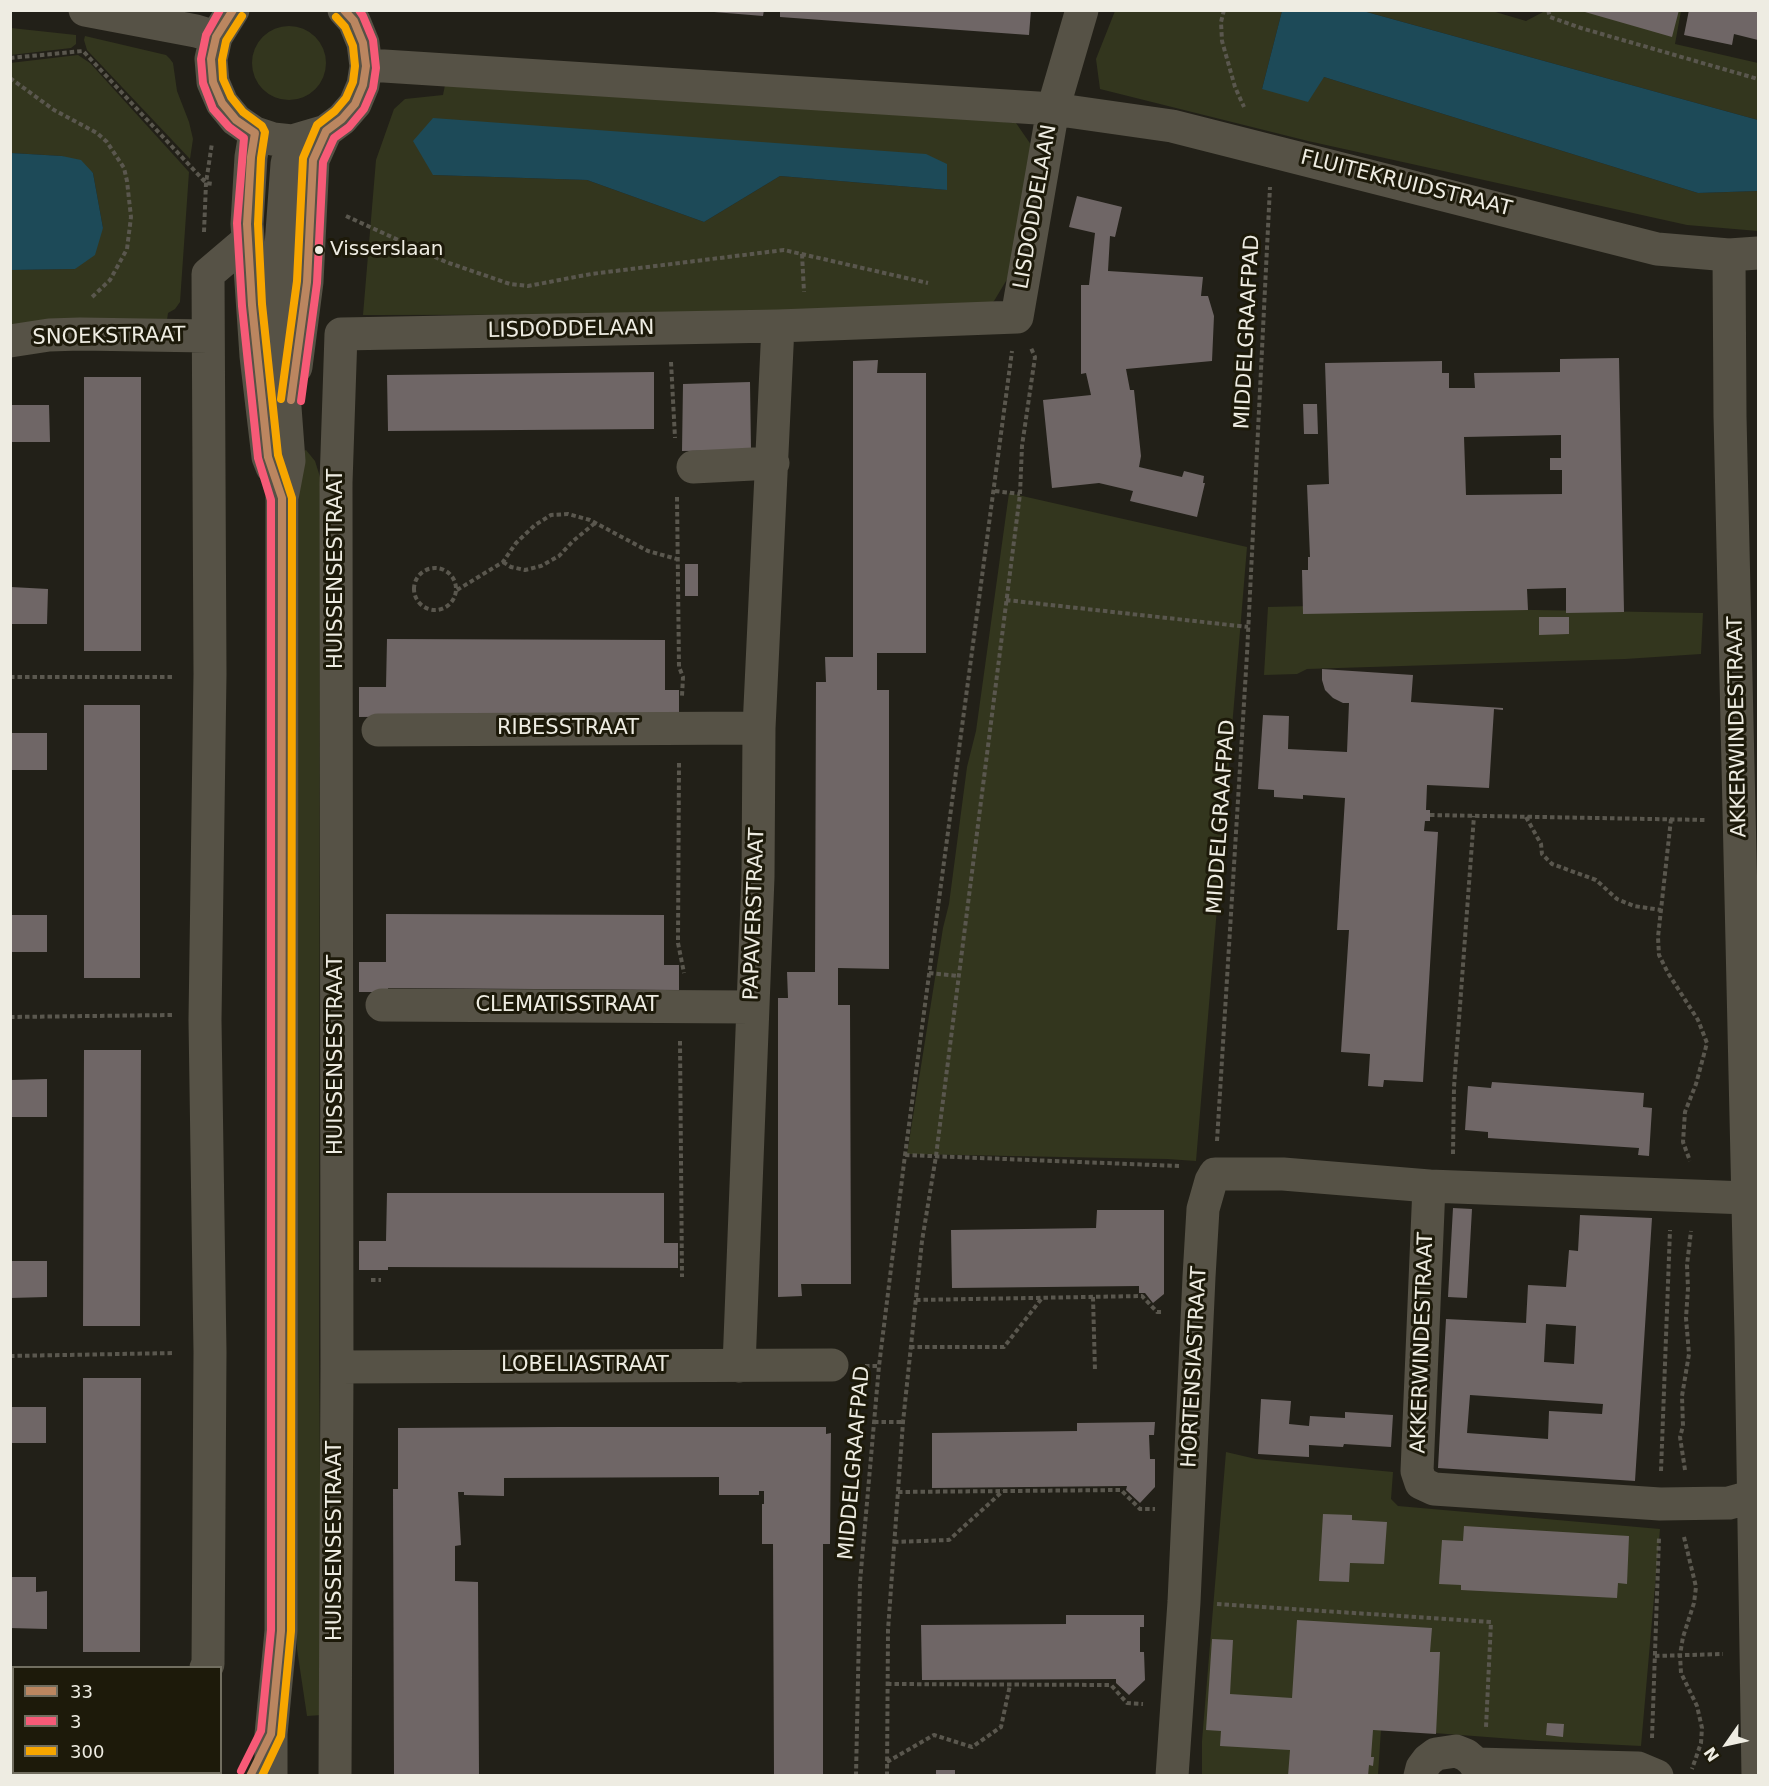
<!DOCTYPE html>
<style>
body{margin:0}
#map{position:relative;width:1769px;height:1786px;overflow:hidden;background:#222018;font-family:"DejaVu Sans",sans-serif}
canvas{display:block}
.frame{position:absolute;inset:0;border:12px solid #eeece2;pointer-events:none}
.legend{position:absolute;left:12px;top:1666px;width:210px;height:108px;box-sizing:border-box;background:#1d1a0a;border:2px solid #716e60;margin:0;padding:8px 10px;list-style:none;font-size:18px;color:#eeece2}
.legend li{display:flex;align-items:center;gap:12px;height:30px}
.legend b{width:30px;border:2px solid #716e60}
.north{position:absolute;left:1697px;top:1714px;width:60px;height:60px;-webkit-text-stroke:4px #1d1a0a;paint-order:stroke;rotate:236deg;font-size:16px;font-weight:700;line-height:24px;text-align:center;color:#eeece2}
.north::after{content:'';display:block;margin:auto;width:21px;height:27px;background:#eeece2;clip-path:polygon(50% 0,100% 100%,50% 72%,0 100%)}
</style>
<div id="map">
<canvas width="1769" height="1786"></canvas>
<div class="frame"></div>
<ul class="legend">
<li><b style="height:8px;background:#bb8660"></b>33</li>
<li><b style="height:8px;background:#f75a77"></b>3</li>
<li><b style="height:8px;background:#f7a600"></b>300</li>
</ul>
<div class="north">N</div>
</div>
<script>
const ctx = document.querySelector('canvas').getContext('2d');
ctx.lineJoin = 'round';
function paint(path, color) { ctx.fillStyle = color; ctx.fill(path, 'evenodd'); }
const shape = rows => new Path2D(rows.map(r => 'M' + r).join(''));
function strokePath(path, color, width, dash) { ctx.strokeStyle = color; ctx.lineWidth = width; ctx.lineCap = dash ? 'butt' : 'round'; ctx.setLineDash(dash || []); ctx.stroke(path); }
function label(font, color, halo, rows, align = 'center') {
  ctx.font = font + ' "DejaVu Sans",sans-serif'; ctx.lineWidth = 6; ctx.setLineDash([]); ctx.textBaseline = 'middle'; ctx.strokeStyle = halo; ctx.fillStyle = color; for (const [text, x, y, turn = 0] of rows) {
    ctx.save(); ctx.translate(x, y); ctx.rotate((+turn || 0) * Math.PI / 180); ctx.textAlign = isNaN(turn) ? turn : align; if (halo) ctx.strokeText(text, 0, 0); ctx.fillText(text, 0, 0); ctx.restore();
  }
}
const green = shape([
 [1115,11,1282,11,1262,89,1324,77,1698,193,1758,191,1758,231,1687,225,1308,141,1100,89,1096,59],
 [1363,11,1492,11,1526,21,1545,11,1681,11,1675,44,1758,63,1758,120],
 '252 63a37 37 0 1 1 74 0a37 37 0 1 1-74 0Z',
 [11,28,76,35,76,44,71,48,11,55],
 [85,36,166,55,170,59,173,63,177,91,189,122,193,139,190,159,87,50,84,40],
 [78,55,90,63,189,172,180,302,175,309,168,313,167,320,11,325,11,270,75,269,103,228,93,173,62,156,11,153,10,63],
 [445,85,795,105,1016,123,1036,152,1009,276,994,301,978,314,363,315,376,160,394,109,405,99,443,95],
 [947,164,947,190,780,176,704,222,587,180,433,175],
 [306,450,315,461,320,477,319,1354,322,1715,307,1716,297,1649,296,1487,299,460,300,453],
 [1009,493,1247,547,1196,1161,1167,1159,907,1154,943,928,949,904,967,767,976,731],
 [1312,606,1703,613,1701,654,1625,659,1307,669,1297,674,1264,675,1268,607],
 [1226,1452,1256,1459,1393,1472,1391,1499,1398,1506,1660,1529,1641,1746,1540,1741,1381,1729,1378,1775,1202,1776,1202,1741]
]);
const water = shape([
 [1282,11,1363,11,1758,120,1758,191,1698,193,1324,77,1308,102,1262,89],
 [433,118,926,154,947,164,947,190,780,176,704,222,587,180,433,175,413,141],
 [11,153,62,156,81,160,93,173,103,228,95,255,75,269,11,270]
]);
const building = shape([
 [714,10,764,10,763,16,714,12],
 [780,10,1031,10,1029,35,780,17],
 [1578,10,1679,10,1672,37],
 [1689,10,1758,10,1758,40,1734,34,1732,45,1684,35],
 [1077,196,1122,207,1115,237,1110,236,1108,271,1203,277,1201,296,1208,296,1214,316,1212,361,1126,369,1130,390,1134,390,1141,456,1139,467,1182,477,1184,471,1204,476,1203,483,1205,483,1197,517,1130,501,1133,491,1099,483,1052,488,1043,400,1091,395,1086,373,1081,374,1081,285,1089,285,1095,233,1069,227],
 [1619,358,1624,612,1566,613,1566,588,1527,589,1528,610,1303,614,1302,570,1308,570,1308,557,1310,557,1307,485,1329,484,1325,363,1442,361,1442,373,1449,373,1449,388,1475,388,1474,373,1560,372,1560,359],
 [1561,435,1561,458,1550,458,1550,470,1562,470,1562,494,1466,495,1464,437],
 [878,360,877,373,926,373,926,653,877,653,877,690,889,690,889,969,838,968,838,1005,850,1005,851,1284,801,1284,802,1296,778,1297,778,998,788,998,787,972,815,972,816,682,826,682,825,657,853,657,853,361],
 [654,372,654,429,388,431,387,375],
 [84,377,141,377,141,651,84,651],
 [750,382,751,450,682,451,683,384],
 [1303,404,1317,404,1318,434,1304,434],
 [12,405,49,405,50,442,12,442],
 [685,564,698,564,698,596,685,596],
 [11,587,48,589,47,624,11,624],
 [1539,617,1569,617,1569,634,1539,635],
 [387,639,665,640,665,690,679,690,679,714,359,717,359,687,386,687],
 [1322,669,1413,675,1411,702,1503,708,1503,710,1494,709,1489,788,1427,785,1426,810,1430,810,1430,821,1425,821,1424,831,1438,832,1423,1082,1384,1080,1383,1087,1368,1086,1370,1054,1341,1052,1349,930,1337,930,1345,798,1303,795,1303,799,1274,797,1274,790,1258,789,1263,715,1289,716,1288,749,1347,752,1349,703,1343,703,1333,698,1325,690,1322,680],
 [84,705,140,705,140,978,84,978],
 [11,733,47,733,47,770,11,770],
 [386,914,664,915,664,965,679,965,679,990,388,988,388,992,359,992,359,962,386,962],
 [11,915,47,915,47,952,10,952],
 [84,1050,141,1050,140,1326,83,1326],
 [47,1079,47,1117,10,1117,10,1080],
 [1492,1082,1644,1093,1643,1107,1652,1108,1649,1156,1638,1155,1639,1148,1488,1138,1488,1132,1465,1130,1468,1086,1491,1088],
 [387,1193,664,1193,664,1243,678,1243,678,1268,388,1267,388,1270,359,1270,359,1241,386,1241],
 [1453,1208,1472,1209,1467,1298,1448,1297],
 [1097,1210,1164,1210,1164,1294,1153,1303,1145,1293,1139,1293,1139,1286,952,1288,951,1230,1096,1228],
 [1580,1215,1652,1218,1635,1481,1438,1468,1446,1319,1526,1323,1528,1285,1566,1287,1569,1250,1578,1251],
 [1546,1324,1576,1326,1574,1364,1544,1362],
 [1470,1395,1603,1404,1602,1414,1549,1411,1548,1439,1467,1433],
 [10,1261,47,1261,47,1297,10,1298],
 [83,1378,141,1378,140,1652,83,1652],
 [1261,1399,1291,1401,1289,1424,1309,1426,1310,1416,1345,1418,1345,1412,1393,1415,1391,1447,1344,1444,1343,1447,1309,1445,1309,1457,1258,1454],
 [10,1407,46,1407,46,1443,11,1443],
 [1155,1422,1154,1435,1149,1435,1150,1459,1155,1459,1155,1487,1140,1503,1126,1490,1127,1486,932,1488,932,1433,1077,1431,1077,1423],
 [558,1427,826,1427,826,1434,831,1433,830,1544,823,1544,823,1776,774,1776,773,1544,762,1544,762,1504,764,1504,764,1491,759,1491,759,1495,719,1495,719,1477,504,1478,504,1496,464,1495,464,1492,458,1492,461,1545,455,1546,455,1581,478,1582,479,1776,394,1776,393,1489,398,1489,398,1428],
 [1323,1514,1352,1515,1352,1520,1387,1522,1384,1564,1350,1563,1349,1582,1319,1581],
 [1464,1526,1629,1536,1627,1584,1618,1583,1617,1598,1461,1590,1461,1585,1439,1584,1442,1540,1463,1541],
 [11,1577,36,1577,36,1592,47,1591,47,1629,10,1628],
 [1066,1615,1144,1615,1144,1627,1140,1627,1140,1652,1144,1652,1145,1680,1129,1695,1116,1683,1116,1679,922,1680,921,1625,1066,1624],
 [1297,1620,1432,1628,1430,1652,1440,1652,1436,1734,1373,1730,1371,1757,1374,1757,1373,1766,1369,1765,1368,1776,1288,1776,1290,1750,1220,1746,1221,1731,1206,1730,1212,1639,1233,1640,1230,1694,1292,1698],
 [1547,1723,1564,1724,1563,1737,1546,1735],
 [10,1753,14,1753,14,1773,37,1773,37,1776,10,1776],
 [936,1770,955,1770,955,1776,936,1776],
 [52,1773,73,1773,73,1776,52,1776],
 [115,1773,160,1773,160,1776,115,1776]
]);
const path = shape([
 [1224,10,1221,22,1222,41,1235,87,1244,107],
 [1548,10,1550,17,1581,28,1758,79],
 [10,58,83,51,206,183,214,184],
 [10,78,54,110,97,133,107,142,124,168,127,181,131,217,127,249,110,280,90,299],
 [346,216,446,262,510,284,528,286,591,274,784,250,928,283],
 [204,232,206,183,212,143],
 [802,254,804,292],
 [671,362,675,438],
 [995,491,1020,494],
 [677,497,679,667,683,677,682,696],
 [503,562,511,567,525,570,541,566,559,556,573,541,595,523],
 '414 589a21 21 0 1 1 42 0a21 21 0 1 1-42 0Z',
 [457,590,503,562,516,543,535,525,551,515,568,514,590,520,648,551,677,559],
 [1006,600,1248,627],
 [10,677,175,677],
 [679,763,678,943,684,973],
 [1430,815,1706,820],
 [1526,817,1541,844,1542,854,1552,864,1596,880,1617,899,1634,906,1661,910],
 [1671,819,1658,937,1659,955,1668,973,1698,1020,1707,1043,1696,1084,1685,1112,1683,1142,1690,1161],
 [929,973,958,976],
 [10,1017,172,1015],
 [680,1041,682,1277],
 [1217,1141,1247,654,1270,187],
 [1453,1154,1454,1087,1474,816],
 [905,1155,1179,1166],
 [371,1280,381,1280],
 [1093,1297,1095,1371],
 [916,1300,1142,1296,1157,1312,1162,1312],
 [910,1347,1004,1347,1042,1298],
 [10,1356,175,1353],
 [865,1366,879,1366],
 [874,1422,903,1422],
 [1685,1470,1680,1437,1683,1426,1682,1396,1689,1354,1686,1318,1688,1288,1687,1265,1691,1231],
 [1661,1471,1670,1230],
 [898,1492,1121,1490,1140,1509,1155,1509],
 [1684,1537,1696,1587,1694,1603,1683,1637,1680,1655,1681,1673,1697,1706,1702,1728,1701,1743,1692,1769],
 [894,1542,949,1540,1003,1491],
 [1217,1604,1491,1622,1486,1727],
 [1655,1656,1723,1654],
 [887,1684,1111,1685,1127,1703,1143,1704],
 [1652,1738,1659,1538],
 [887,1762,934,1735,972,1747,1001,1727,1010,1685],
 [196,1772,196,1776],
 [856,1776,860,1582,879,1366,905,1155,1012,351],
 [887,1776,888,1630,903,1422,922,1241,936,1156,1020,494,1022,446,1035,357,1031,348]
]);
const minor = shape([
 [85,10,196,31,216,37],
 [233,10,216,37,211,59,213,82,222,103,236,120,255,133,273,139,292,141,326,131,342,119,355,104,363,85,366,66,363,43,354,21,344,10],
 [366,66,384,66,1053,109,1172,126,1657,249,1729,255,1758,253],
 [255,133,251,157,247,224,256,356,268,457,272,467],
 [1729,255,1730,416,1751,1335,1758,1776],
 [10,341,49,335,80,334,208,336],
 [296,367,307,282,313,160,326,131],
 [693,467,773,463],
 [378,730,759,728],
 [382,1005,752,1007],
 [1747,1198,1429,1186,1417,1471,1421,1483,1434,1489,1660,1504,1729,1503,1758,1495],
 [739,1366,758,877,759,728,778,326],
 [337,1367,832,1365],
 [206,1668,208,1664,210,1352,205,1020,210,674,208,274,248,240],
 [10,1685,14,1685],
 [1475,1764,1638,1768,1657,1776],
 [271,1776,271,1734,281,1631,282,498,289,461,277,300,287,164,292,141],
 [335,1776,337,1367,336,483,341,334,778,326,1017,317,1053,109,1082,10],
 [1172,1776,1184,1602,1199,1277,1203,1209,1211,1181,1215,1174,1283,1174,1429,1186],
 [1420,1776,1422,1768,1428,1760,1436,1754,1456,1751,1466,1755,1473,1761,1479,1769,1481,1776]
]);
const bus1 = shape([
 [233,10,216,37,211,59,213,82,222,103,236,120,255,133,251,157,247,224,252,305,268,457,282,498,281,1631,271,1734,250,1776],
 [291,400,307,282,313,160,326,131,342,119,355,104,363,85,366,66,363,43,354,21,344,10]
]);
const bus2 = shape([
 [220,10,206,35,201,59,203,83,213,109,229,127,244,138,237,223,242,306,258,458,271,500,271,1630,261,1731,241,1771],
 [301,401,317,283,323,162,334,138,349,127,364,109,373,88,376,68,373,40,363,16,359,10]
]);
const bus3 = shape([
 [242,16,226,41,222,60,223,79,231,97,243,112,262,126,265,132,261,158,258,224,262,304,278,455,292,498,291,1631,281,1736,262,1776],
 [281,399,297,281,303,158,317,125,335,111,346,98,353,82,355,66,353,46,345,27,336,17]
]);
const markers = [
 [319,250,5,"#eeece2"]
];
const busNames = [
 ["Visserslaan",330,250]
];
const streetNames = [
 ["FLUITEKRUIDSTRAAT",1406,184,14],
 ["LISDODDELAAN",1036,207,-80],
 ["LISDODDELAAN",571,330,-1],
 ["MIDDELGRAAFPAD",1248,332,-87],
 ["SNOEKSTRAAT",109,337,-1],
 ["HUISSENSESTRAAT",337,569,-90],
 ["AKKERWINDESTRAAT",1738,727,-91],
 ["RIBESSTRAAT",568,729],
 ["MIDDELGRAAFPAD",1222,817,-86],
 ["PAPAVERSTRAAT",755,914,-88],
 ["CLEMATISSTRAAT",567,1006],
 ["HUISSENSESTRAAT",337,1055,-90],
 ["AKKERWINDESTRAAT",1423,1343,-88],
 ["LOBELIASTRAAT",585,1366],
 ["HORTENSIASTRAAT",1195,1367,-87],
 ["MIDDELGRAAFPAD",855,1463,-85],
 ["HUISSENSESTRAAT",336,1541,-90]
];
paint(green, '#33361e');
paint(water, '#1d4a58');
paint(building, '#6f6666');
strokePath(path, '#5a574e', 4, [4.5, 3]);
strokePath(minor, '#565246', 33);
strokePath(bus1, '#bb8660', 8);
strokePath(bus2, '#f75a77', 8);
strokePath(bus3, '#f7a600', 8);
for (const [x, y, r, color] of markers) { const dot = new Path2D(); dot.arc(x, y, r, 0, 2 * Math.PI); ctx.fillStyle = color; ctx.fill(dot); strokePath(dot, '#1d1a0a', 2); }
label('20px', '#eeece2', '#1d1a0a', busNames, 'left');
label('21px', '#eeece2', '#1d1a0a', streetNames);
</script>
